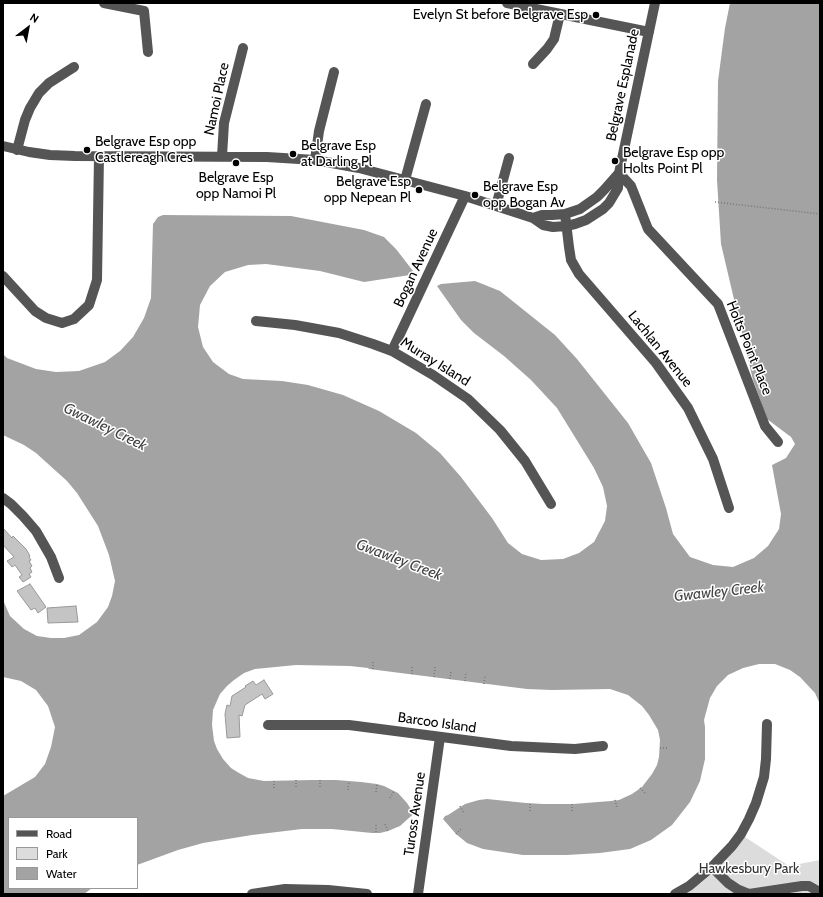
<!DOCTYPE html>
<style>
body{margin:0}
#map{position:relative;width:823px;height:897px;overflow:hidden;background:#fff;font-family:Cabin,sans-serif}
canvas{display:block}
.frame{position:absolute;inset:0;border:4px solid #000;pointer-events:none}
.legend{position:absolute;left:8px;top:817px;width:130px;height:72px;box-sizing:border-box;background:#fff;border:1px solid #999;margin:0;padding:5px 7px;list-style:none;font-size:12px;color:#000}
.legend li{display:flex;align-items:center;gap:8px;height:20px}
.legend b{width:20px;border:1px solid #999}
.north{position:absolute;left:8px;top:8px;width:40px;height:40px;-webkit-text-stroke:3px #fff;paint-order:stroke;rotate:32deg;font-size:11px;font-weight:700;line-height:16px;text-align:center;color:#000}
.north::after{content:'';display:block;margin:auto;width:14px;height:18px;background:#000;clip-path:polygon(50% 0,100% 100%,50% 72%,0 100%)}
</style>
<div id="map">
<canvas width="823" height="897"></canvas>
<div class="frame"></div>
<ul class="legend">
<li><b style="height:5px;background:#555"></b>Road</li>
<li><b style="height:11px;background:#dcdcdc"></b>Park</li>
<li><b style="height:11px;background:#a3a3a3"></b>Water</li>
</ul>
<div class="north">N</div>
</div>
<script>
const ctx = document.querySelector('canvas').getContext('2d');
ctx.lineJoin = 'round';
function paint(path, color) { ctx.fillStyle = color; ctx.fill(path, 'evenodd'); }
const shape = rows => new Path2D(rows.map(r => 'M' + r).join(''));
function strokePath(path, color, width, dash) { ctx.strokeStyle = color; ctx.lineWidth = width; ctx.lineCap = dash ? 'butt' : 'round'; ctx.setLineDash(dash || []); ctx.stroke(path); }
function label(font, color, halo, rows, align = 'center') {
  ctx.font = font + ' Cabin,sans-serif'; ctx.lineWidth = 3; ctx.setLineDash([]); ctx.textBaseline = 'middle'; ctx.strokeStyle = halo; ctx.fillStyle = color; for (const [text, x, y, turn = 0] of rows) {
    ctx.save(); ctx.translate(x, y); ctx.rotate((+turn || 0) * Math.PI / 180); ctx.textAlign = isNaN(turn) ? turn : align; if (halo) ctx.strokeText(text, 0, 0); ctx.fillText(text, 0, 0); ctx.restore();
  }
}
const green = shape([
 [745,837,789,866,820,860,820,894,682,894,701,883,712,874]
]);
const water = shape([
 [730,3,820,3,820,704,815,693,800,677,790,670,775,664,759,664,743,668,728,675,717,686,710,698,704,720,705,727,705,759,700,781,690,802,672,825,651,840,630,849,600,853,567,855,523,855,483,849,467,843,456,834,443,819,445,816,448,815,465,804,479,800,487,799,526,803,543,804,573,804,611,801,619,800,632,794,642,787,652,774,657,765,659,757,660,740,658,730,649,715,642,706,628,695,610,689,552,690,527,689,369,669,368,668,350,666,296,665,255,669,244,673,234,680,227,686,220,694,216,703,213,710,212,725,214,741,217,749,223,759,231,768,239,773,248,778,264,781,312,780,336,780,361,782,377,784,384,786,398,793,407,803,414,814,410,817,400,826,388,831,380,833,372,833,332,829,302,829,252,835,203,843,178,850,137,865,137,818,9,818,9,888,92,888,84,894,3,894,3,796,35,777,45,764,51,747,55,727,48,706,36,690,21,681,3,677,3,600,10,616,24,629,37,636,51,638,64,638,79,635,97,622,108,607,112,596,115,581,109,555,98,526,77,493,67,481,36,453,24,445,3,435,3,354,7,358,36,369,56,372,79,371,105,362,120,351,133,337,144,318,151,298,153,224,158,217,163,215,291,216,364,230,384,237,396,249,413,271,410,275,364,282,320,271,266,264,248,265,225,272,210,286,200,305,198,327,203,347,213,362,229,374,243,379,282,381,308,385,343,395,379,411,416,433,440,453,461,477,492,518,508,543,522,554,541,560,563,559,579,553,594,542,605,521,607,506,603,487,594,468,557,408,531,380,504,356,474,333,461,320,437,286,441,284,475,281,500,291,555,335,577,359,628,423,651,463,666,508,673,534,690,557,713,565,733,567,754,558,768,546,779,529,781,514,772,465,786,458,795,444,791,437,767,419,753,380,721,244,717,180,718,81,725,28]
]);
const building = shape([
 [3,528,12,538,13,536,26,549,30,556,29,557,31,560,29,561,32,566,30,568,32,572,29,574,31,577,23,582,19,577,22,575,15,565,12,567,7,561,14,557,3,545,3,528],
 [30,584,46,607,38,613,35,608,31,610,17,591,30,584],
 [76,606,78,622,48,623,47,608,76,606],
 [264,680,273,694,265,699,262,694,245,705,242,716,239,715,240,737,227,738,225,714,227,705,230,706,232,696,246,687,245,686,253,681,256,685,264,680]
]);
const path = shape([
 [715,202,820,214],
 [373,669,373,661],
 [412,674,412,666],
 [434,677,435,667],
 [450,679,451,671],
 [465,681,466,672],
 [484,684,485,675],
 [660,748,669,748],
 [296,780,296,787],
 [274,781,274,789],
 [320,787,320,780],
 [640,788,646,794],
 [348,790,349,781],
 [376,792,377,784],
 [390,798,394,791],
 [615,800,617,808],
 [572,804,572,812],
 [460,806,464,813],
 [530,811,530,803],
 [385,824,388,831],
 [376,825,376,833],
 [456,834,462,828]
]);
const minor = shape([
 [104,3,144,11,148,52],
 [507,3,649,32],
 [533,64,547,49,554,39,560,14],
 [3,146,29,152,50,155,75,156,267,157,315,160,359,168,465,196,533,218,543,225,553,227,566,226,575,224,586,220,603,209,609,203,618,188,619,173,655,3],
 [17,150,25,120,30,108,39,93,49,83,74,67],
 [222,156,224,123,243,48],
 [315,160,319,131,334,72],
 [619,173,631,186,648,229,718,304,765,426,778,442],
 [405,180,426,104],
 [496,206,509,158],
 [565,214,569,247,571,260,579,274,656,363,688,408,713,459,729,508],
 [533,218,542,215,552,215,565,214,580,209,597,197,604,190,619,173],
 [3,276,35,311,46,318,62,323,74,319,89,305,97,280,99,156],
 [256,321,295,325,339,333,373,344,392,351,433,375,468,399,500,430,525,461,551,504],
 [392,351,465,196],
 [3,498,11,504,23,516,36,531,51,557,59,578],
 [268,725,349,725,511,746,575,749,603,746],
 [712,867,728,883,737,889,749,894,802,886,809,886,816,890,820,894],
 [252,894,285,889,328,890,367,894],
 [418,894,440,737],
 [675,894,689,886,712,867,732,846,741,834,749,819,756,803,764,777,766,759,767,724]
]);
const markers = [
 [596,15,4,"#000"],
 [87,150,4,"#000"],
 [293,154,4,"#000"],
 [615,161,4,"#000"],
 [236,163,4,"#000"],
 [419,190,4,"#000"],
 [475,195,4,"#000"]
];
const poiNames = [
 ["Evelyn St before Belgrave Esp",588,15,"right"],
 ["Belgrave Esp opp",95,142],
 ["Castlereagh Cres",95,158],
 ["Belgrave Esp",301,146],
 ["at Darling Pl",301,162],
 ["Belgrave Esp opp",623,153],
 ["Holts Point Pl",623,169],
 ["Belgrave Esp",236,178,"center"],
 ["opp Namoi Pl",236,194,"center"],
 ["Belgrave Esp",411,182,"right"],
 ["opp Nepean Pl",411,198,"right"],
 ["Belgrave Esp",483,187],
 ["opp Bogan Av",483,203]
];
const streetNames = [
 ["Belgrave Esplanade",623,85,-78],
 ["Namoi Place",217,99,-78],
 ["Bogan Avenue",416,268,-65],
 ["Holts Point Place",749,348,68],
 ["Lachlan Avenue",660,349,51],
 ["Murray Island",435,362,32],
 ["Barcoo Island",437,723,8],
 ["Tuross Avenue",415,814,-82]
];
const parkNames = [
 ["Hawkesbury Park",749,869]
];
const waterNames = [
 ["Gwawley Creek",105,427,26],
 ["Gwawley Creek",399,560,21],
 ["Gwawley Creek",719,592,-6]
];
paint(green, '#dcdcdc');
paint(water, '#a3a3a3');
paint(building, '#c4c4c4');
strokePath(building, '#999', 1);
strokePath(path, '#777', 1.5, [1, 2]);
strokePath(minor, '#555', 10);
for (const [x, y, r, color] of markers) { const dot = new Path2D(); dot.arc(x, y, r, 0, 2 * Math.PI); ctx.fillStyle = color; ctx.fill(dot); strokePath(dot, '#fff', 1.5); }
label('14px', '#000', '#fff', poiNames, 'left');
label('14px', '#000', '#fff', streetNames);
label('14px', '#333', '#fff', parkNames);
label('italic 15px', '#444', '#fff', waterNames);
</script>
